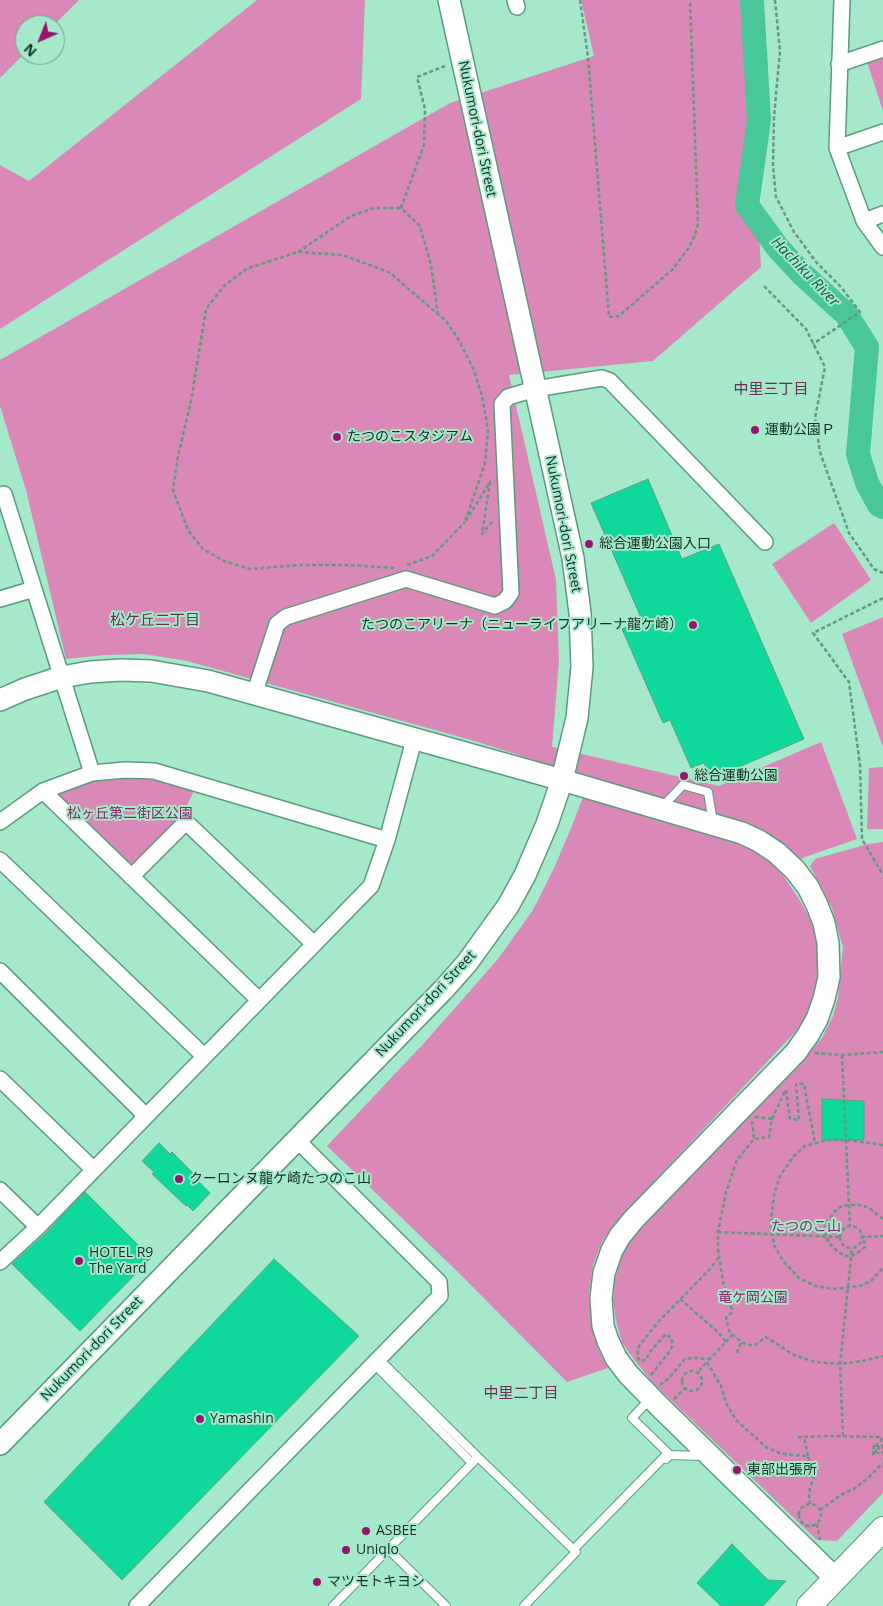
<!DOCTYPE html>
<meta charset="utf-8">
<style>
body{margin:0}
#map{position:relative;width:883px;height:1606px;overflow:hidden;background:#a5e9ca;font-family:"Open Sans",sans-serif}
canvas{display:block}
.north{position:absolute;left:15px;top:15px;width:50px;height:50px;box-sizing:border-box;background:#a5e9ca;border:1px solid #6b9f87;border-radius:50%;rotate:224deg;font-size:14px;font-weight:700;line-height:20px;text-align:center;color:#132f23}
.north::after{content:'';display:block;margin:auto;width:18px;height:22px;background:#95156e;clip-path:polygon(50% 0,100% 100%,50% 72%,0 100%)}
</style>
<div id="map">
<canvas width="883" height="1606"></canvas>
<div class="north">N</div>
</div>
<script>
const ctx = document.querySelector('canvas').getContext('2d');
ctx.lineJoin = 'round';
function paint(path, color) { ctx.fillStyle = color; ctx.fill(path, 'evenodd'); }
const shape = rows => new Path2D(rows.map(r => 'M' + r).join(''));
function strokePath(path, color, width, dash) { ctx.strokeStyle = color; ctx.lineWidth = width; ctx.lineCap = dash ? 'butt' : 'round'; ctx.setLineDash(dash || []); ctx.stroke(path); }
function label(font, color, halo, rows, align = 'center') {
  ctx.font = font + ' "Open Sans","Noto Sans JP",sans-serif'; ctx.lineWidth = 4; ctx.setLineDash([]); ctx.textBaseline = 'middle'; ctx.strokeStyle = halo; ctx.fillStyle = color; for (const [text, x, y, turn = 0] of rows) {
    ctx.save(); ctx.translate(x, y); ctx.rotate((+turn || 0) * Math.PI / 180); ctx.textAlign = isNaN(turn) ? turn : align; if (halo) ctx.strokeText(text, 0, 0); ctx.fillText(text, 0, 0); ctx.restore();
  }
}
const green = shape([
 [0,0,79,0,54,25,25,25,25,53,0,78],
 [257,0,365,0,361,99,0,329,0,165,29,181],
 [581,0,746,0,761,267,653,361,509,375,556,580,559,660,552,747,719,786,821,742,857,839,805,857,780,871,799,899,811,920,817,940,819,964,814,994,808,1011,798,1029,614,1224,602,1242,593,1265,589,1294,591,1324,597,1346,608,1368,567,1382,460,1274,327,1146,425,1042,498,959,533,910,555,866,574,821,590,778,478,742,187,661,144,654,105,655,66,659,26,490,0,406,0,360,450,103,594,56],
 [883,56,883,111,867,62],
 [834,523,871,580,811,623,772,564],
 [883,617,883,747,842,634],
 [883,767,883,829,867,829,869,768],
 [121,777,158,779,195,788,184,812,130,867,54,793,91,780],
 [883,842,883,1493,837,1541,817,1540,653,1383,636,1362,622,1343,616,1320,613,1301,615,1280,620,1260,632,1238,656,1210,783,1082,822,1038,833,1016,838,998,843,947,832,908,810,866,815,859,868,844]
]);
const river = shape([
 [752,0,759,120,747,205,778,248,802,274,846,314,867,347,858,454,867,483,879,505,883,507]
]);
const building = shape([
 [648,479,682,559,719,544,804,739,711,779,704,763,691,768,670,720,663,723,622,629,642,620,591,503,648,479],
 [822,1099,864,1101,864,1140,822,1140,822,1099],
 [159,1143,170,1154,172,1152,196,1176,195,1178,210,1193,193,1211,187,1205,186,1206,152,1174,154,1172,142,1161,159,1143],
 [85,1192,151,1258,80,1331,12,1264,45,1234,85,1192],
 [274,1259,359,1336,122,1580,44,1502,274,1259],
 [732,1544,768,1580,786,1581,763,1606,721,1606,697,1583,732,1544]
]);
const path = shape([
 [580,0,588,57,609,317,619,316,673,269,688,249,695,235,698,223,690,0],
 [775,0,780,51,774,117,773,166,776,197,794,232,817,263,841,287,860,312,813,344],
 [298,252,351,216,374,208,401,208],
 [764,286,806,329,825,367,815,418,820,452,849,533,874,569,883,573],
 [438,315,431,265,420,226,401,208,424,145,425,109,417,77,445,66],
 [407,565,432,556,465,522],
 [394,568,349,565,301,565,250,569,224,561,203,549,188,530,173,490,178,456,191,401,206,309,224,286,246,269,298,252,342,255,389,272,446,321,457,337,473,368,482,396,488,430,485,463,465,522,490,482,482,534,493,521],
 [883,598,813,633,849,682,860,765,862,839,883,875],
 [815,1053,842,1055,883,1052],
 [842,1055,850,1226],
 [786,1090,790,1119,799,1120,796,1084,804,1084,815,1143],
 [755,1117,772,1119,769,1137,754,1139,737,1160,726,1192,718,1232,718,1250,724,1288,732,1309,731,1313,726,1318,727,1323,730,1333,743,1343,750,1345,755,1345,766,1337,794,1355,815,1362,840,1364,862,1361,883,1356],
 [772,1119,785,1091],
 [752,1121,754,1139],
 [883,1145,848,1140,828,1140,805,1146,793,1157,780,1176,774,1195,771,1222,774,1245,783,1261,799,1278,816,1286,833,1289,860,1286,871,1281,883,1268],
 [883,1219,869,1208,862,1205,849,1205,840,1207,835,1211,825,1225,825,1230,826,1236,829,1243,837,1251,845,1256,851,1256,856,1254,865,1247,864,1240,862,1237,883,1236],
 '840 1237a11 11 0 1 1 22 0a11 11 0 1 1-22 0Z',
 [718,1232,839,1237],
 [680,1299,719,1333,726,1342,707,1362,721,1386,726,1403,736,1420,766,1447,780,1453,792,1455,808,1456,814,1478,810,1487,809,1496,810,1504],
 [726,1342,732,1335],
 [737,1353,741,1342],
 '682 1381a10 10 0 1 1 20 0a10 10 0 1 1-20 0Z',
 [699,1371,707,1362],
 [651,1375,670,1351,673,1344,671,1338,666,1334,663,1337,649,1353,646,1360,640,1361,637,1356,639,1346,660,1320,711,1268,719,1257],
 [660,1385,668,1379,685,1359,692,1358,710,1359],
 [674,1399,684,1389],
 [843,1436,840,1364,852,1249],
 [798,1437,804,1437],
 [874,1445,873,1454,875,1455,877,1444,879,1444,878,1454],
 [808,1456,804,1437,830,1436,881,1437,883,1454],
 '799 1515a11 11 0 1 1 22 0a11 11 0 1 1-22 0Z',
 [820,1510,841,1495,855,1488,867,1479,883,1463],
 [817,1524,820,1540]
]);
const lane = shape([
 [662,807,683,785,708,792,713,823],
 [379,1359,478,1457],
 [374,1364,472,1463],
 [666,1459,670,1455,703,1456],
 [388,1549,446,1606],
 [574,1549,668,1453,632,1418,650,1399],
 [333,1606,478,1457,576,1552,524,1606]
]);
const street = shape([
 [515,0,517,7],
 [842,0,837,148,864,221,883,247],
 [839,64,883,49],
 [837,148,883,132],
 [864,221,883,214],
 [0,496,4,494,92,773],
 [0,599,34,589],
 [254,695,277,624,286,617,406,579,495,606,505,601,511,593,502,404,508,397,535,389,602,378,610,381,765,542],
 [43,791,259,1000],
 [0,822,43,791,92,773,125,770,154,771,387,840],
 [0,860,204,1056],
 [131,877,186,822,314,944],
 [0,971,145,1115],
 [0,1079,93,1169],
 [0,1190,38,1227],
 [0,1262,38,1227,371,886,387,840,414,740],
 [137,1606,440,1296,439,1282,296,1139]
]);
const secondary = shape([
 [0,700,25,689,62,677,90,672,121,670,151,671,208,681,562,780,742,833,759,841,777,853,795,870,808,887,817,905,824,923,828,943,829,977,824,999,817,1019,808,1035,796,1052,634,1219,620,1236,612,1250,604,1273,601,1298,603,1326,608,1341,616,1358,628,1374,659,1406,836,1579],
 [0,1444,443,990,467,963,508,906,525,875,547,824,562,780,577,718,582,667,580,613,573,558,449,0]
]);
const primary = shape([
 [809,1606,883,1529]
]);
const markers = [
 [755,430,5,"#95156e"],
 [337,437,5,"#95156e"],
 [589,544,5,"#95156e"],
 [693,625,5,"#95156e"],
 [684,776,5,"#95156e"],
 [179,1179,5,"#95156e"],
 [79,1261,5,"#95156e"],
 [200,1419,5,"#95156e"],
 [737,1470,5,"#95156e"],
 [366,1531,5,"#95156e"],
 [346,1550,5,"#95156e"],
 [317,1582,5,"#95156e"]
];
const streetNames = [
 ["Nukumori-dori Street",477,129,78],
 ["Nukumori-dori Street",563,524,79],
 ["Nukumori-dori Street",426,1004,-47],
 ["Nukumori-dori Street",92,1349,-46]
];
const poiNames = [
 ["運動公園Ｐ",765,430],
 ["たつのこスタジアム",347,437],
 ["総合運動公園入口",599,544],
 ["たつのこアリーナ（ニューライフアリーナ龍ケ崎）",683,625,"right"],
 ["総合運動公園",694,776],
 ["クーロンヌ龍ケ崎たつのこ山",189,1179],
 ["HOTEL R9",89,1253],
 ["The Yard",89,1269],
 ["Yamashin",210,1419],
 ["東部出張所",747,1470],
 ["ASBEE",376,1531],
 ["Uniqlo",356,1550],
 ["マツモトキヨシ",327,1582]
];
const parkNames = [
 ["松ヶ丘第二街区公園",130,814],
 ["たつのこ山",806,1227],
 ["竜ケ岡公園",753,1298]
];
const waterNames = [
 ["Hachiku River",805,272,46]
];
const neighbourhoodNames = [
 ["中里三丁目",771,390],
 ["松ケ丘二丁目",155,621],
 ["中里二丁目",521,1394]
];
paint(green, '#d988b7');
strokePath(river, '#49c798', 24);
paint(building, '#0fd89d');
strokePath(building, '#5fa084', 1);
strokePath(lane, '#5a9c7f', 10);
strokePath(street, '#5a9c7f', 18);
strokePath(secondary, '#5a9c7f', 24);
strokePath(primary, '#5a9c7f', 26);
strokePath(path, '#659881', 2.5, [4, 2.5]);
strokePath(lane, '#fff', 8);
strokePath(street, '#fff', 15);
strokePath(secondary, '#fff', 21);
strokePath(primary, '#fff', 24);
for (const [x, y, r, color] of markers) { const dot = new Path2D(); dot.arc(x, y, r, 0, 2 * Math.PI); ctx.fillStyle = color; ctx.fill(dot); strokePath(dot, '#a5e9ca', 2); }
label('14px', '#132f23', '#a5e9ca', streetNames);
label('14px', '#132f23', '#a5e9ca', poiNames, 'left');
label('14px', '#8b2468', '#a5e9ca', parkNames);
label('italic 15px', '#165941', '#a5e9ca', waterNames);
label('15px', '#6d2f55', '#a5e9ca', neighbourhoodNames);
</script>
